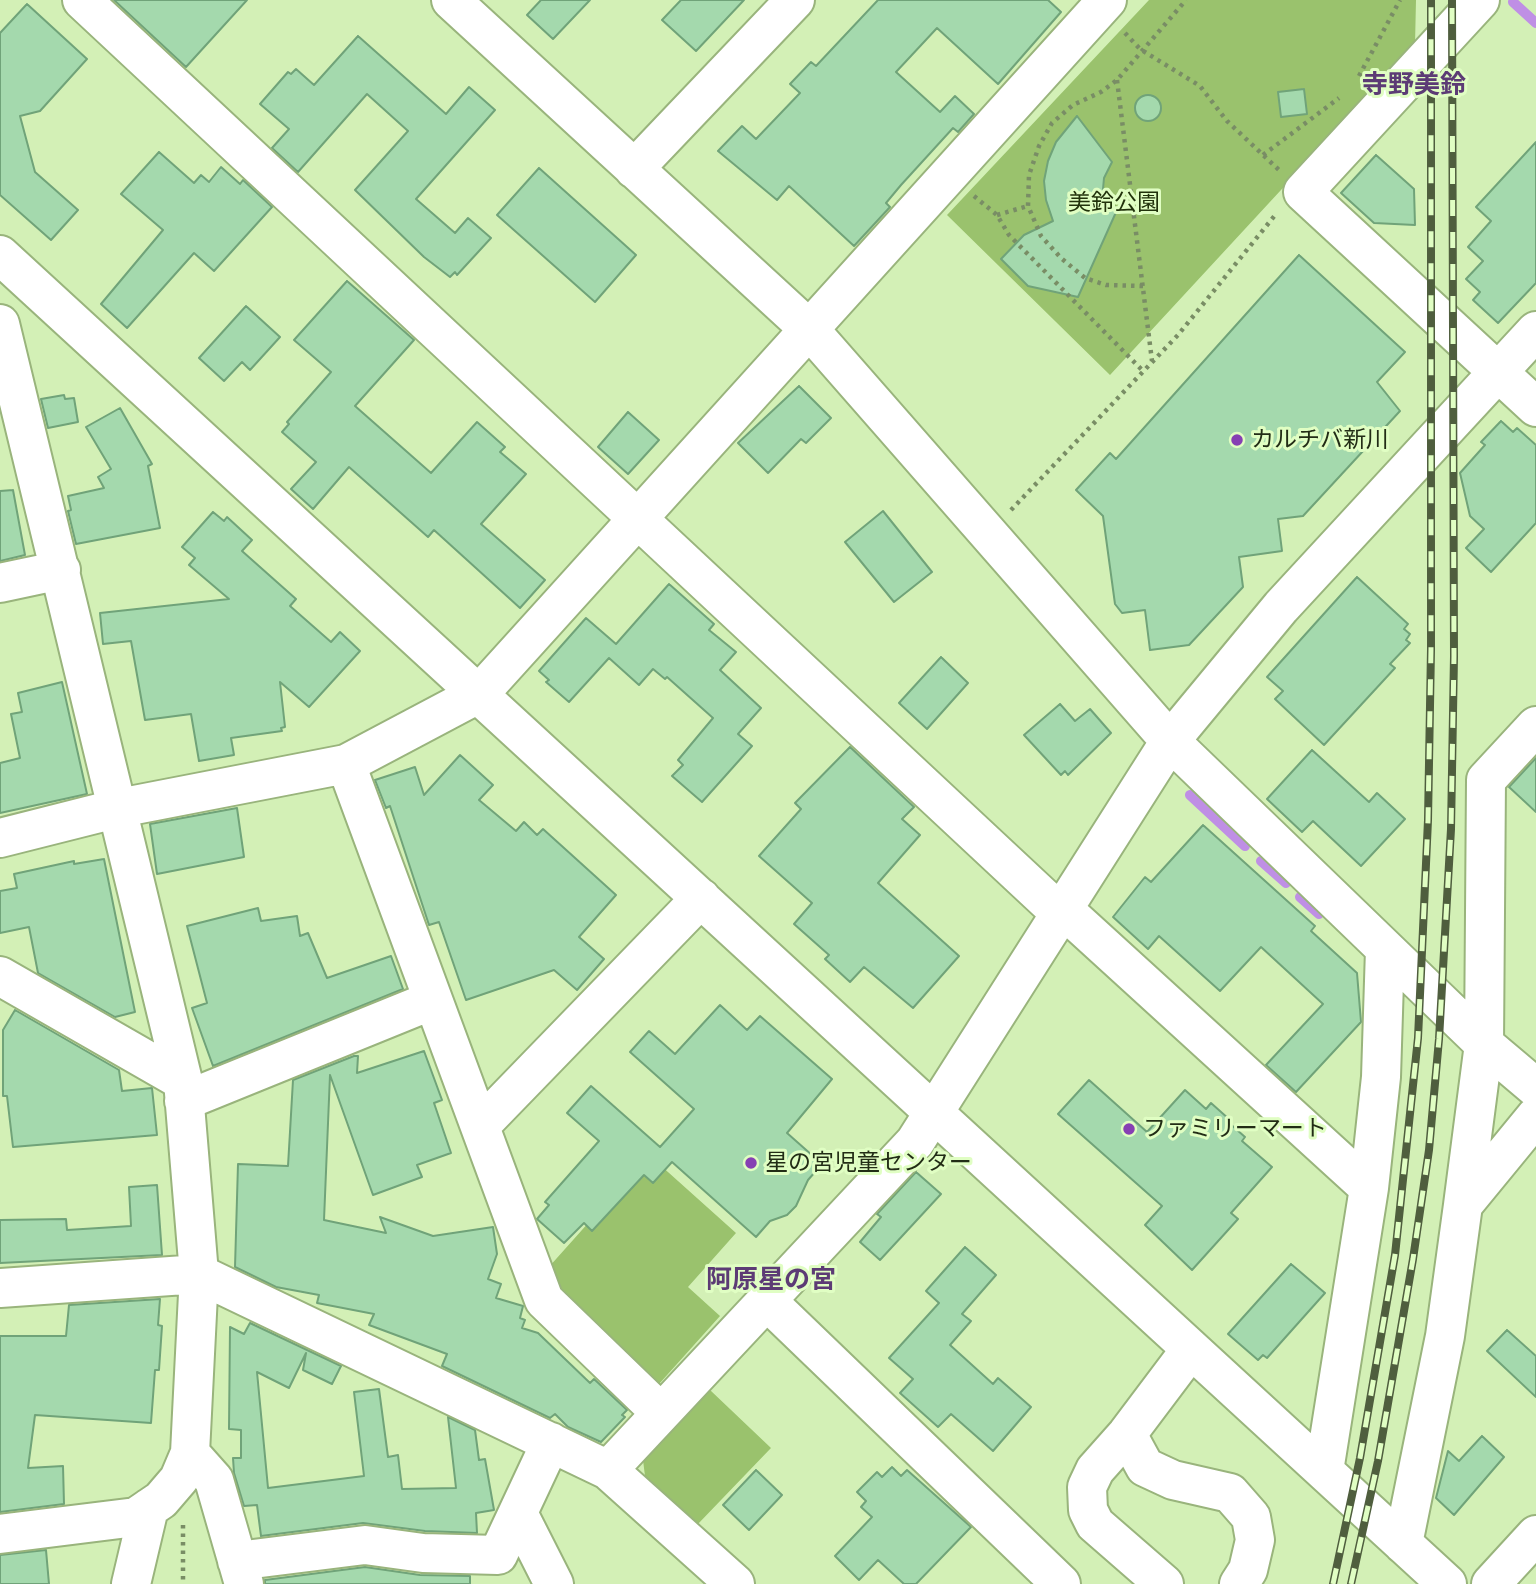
<!DOCTYPE html>
<meta charset="utf-8">
<style>
body{margin:0}
canvas{display:block;background:#d3f0b6}
</style>
<canvas width="1536" height="1584"></canvas>
<script>
const ctx = document.querySelector('canvas').getContext('2d');
ctx.lineJoin = 'round';
function paint(path, color) { ctx.fillStyle = color; ctx.fill(path, 'evenodd'); }
const shape = rows => new Path2D(rows.map(r => 'M' + r).join(''));
function strokePath(path, color, width, dash) { ctx.strokeStyle = color; ctx.lineWidth = width; ctx.lineCap = dash ? 'butt' : 'round'; ctx.setLineDash(dash || []); ctx.stroke(path); }
function label(font, color, halo, rows, align = 'center') {
  ctx.font = font + ' "Golos Text","Noto Sans JP",sans-serif'; ctx.lineWidth = 6; ctx.setLineDash([]); ctx.textBaseline = 'middle'; ctx.strokeStyle = halo; ctx.fillStyle = color; for (const [text, x, y, turn = 0] of rows) {
    ctx.save(); ctx.translate(x, y); ctx.rotate((+turn || 0) * Math.PI / 180); ctx.textAlign = isNaN(turn) ? turn : align; if (halo) ctx.strokeText(text, 0, 0); ctx.fillText(text, 0, 0); ctx.restore();
  }
}
const green = shape([
 [1149,0,1416,0,1415,45,1110,375,947,215],
 [649,1155,736,1233,688,1287,720,1316,659,1384,554,1290,548,1268],
 [710,1390,771,1448,697,1525,645,1476,643,1460]
]);
const stream = shape([
 [1513,2,1536,23],
 [1190,795,1245,846],
 [1261,861,1286,883],
 [1300,897,1319,914]
]);
const building = shape([
 [114,0,247,0,186,67,114,0],
 [541,0,590,0,553,39,527,15,541,0],
 [681,0,744,0,696,51,662,20,681,0],
 [878,0,1048,0,1061,12,998,84,937,28,896,72,940,112,955,96,974,114,958,132,953,128,901,185,886,203,890,207,854,246,789,186,777,200,718,151,742,126,756,139,800,93,790,84,811,62,816,66,878,0],
 [27,4,87,59,40,111,20,116,35,172,78,210,51,240,0,195,0,33,27,4],
 [358,36,446,114,469,87,495,110,416,199,455,233,468,218,491,238,457,275,455,272,450,277,424,257,355,190,408,131,367,94,298,172,272,148,289,129,260,104,288,72,291,74,296,69,314,85,358,36],
 [1304,89,1307,114,1281,117,1278,92,1304,89],
 '1135 108a13 13 0 1 1 26 0a13 13 0 1 1-26 0Z',
 [1077,116,1112,162,1104,178,1103,189,1117,210,1078,297,1028,286,1001,259,1024,235,1053,221,1046,200,1044,181,1048,161,1056,142,1077,116],
 [1536,142,1536,283,1498,323,1473,300,1480,292,1466,279,1483,261,1468,247,1491,221,1476,207,1536,142],
 [159,152,194,183,201,175,209,182,221,167,240,184,243,180,272,207,214,271,194,253,127,328,101,304,163,230,121,194,159,152],
 [1376,155,1414,189,1415,225,1374,223,1341,193,1376,155],
 [539,168,636,255,595,302,497,215,539,168],
 [1299,255,1405,352,1377,382,1400,411,1303,516,1278,519,1282,551,1239,557,1243,587,1189,645,1150,650,1145,610,1122,613,1115,604,1103,516,1076,490,1110,453,1116,459,1299,255],
 [347,281,414,340,355,406,431,473,477,422,505,447,500,452,526,474,481,524,545,580,520,608,434,530,428,537,349,467,313,509,291,489,316,462,282,432,289,424,287,422,331,372,294,340,347,281],
 [246,306,280,337,250,370,242,362,224,381,199,358,246,306],
 [799,386,831,418,806,443,801,439,768,473,738,443,799,386],
 [64,395,65,399,74,398,78,422,48,428,41,399,64,395],
 [120,408,152,464,148,466,160,528,76,544,68,511,71,510,68,496,104,488,98,477,111,469,86,427,120,408],
 [628,412,659,440,628,474,598,447,628,412],
 [1501,421,1513,432,1517,428,1536,445,1536,523,1491,572,1466,548,1484,529,1470,516,1460,473,1485,445,1481,442,1501,421],
 [13,490,25,555,0,561,0,491,13,490],
 [883,511,932,572,894,602,845,542,883,511],
 [213,512,224,521,227,517,252,540,242,551,296,599,290,606,331,642,340,632,360,651,309,707,280,682,285,727,281,728,282,731,231,738,234,755,199,761,191,714,145,720,131,641,103,644,100,613,229,599,189,565,195,558,182,547,213,512],
 [1357,577,1408,624,1404,629,1410,634,1406,640,1410,643,1390,664,1395,668,1324,745,1275,699,1283,691,1267,677,1357,577],
 [669,584,714,624,709,630,736,652,720,670,761,708,738,734,752,746,702,802,672,776,683,765,678,760,713,718,667,677,665,679,653,669,639,685,609,658,569,702,546,682,549,680,539,671,586,618,616,644,669,584],
 [941,657,968,683,927,729,899,703,941,657],
 [62,682,87,794,0,813,0,763,20,758,11,714,22,712,18,693,62,682],
 [1060,704,1075,721,1090,709,1111,733,1068,775,1065,771,1061,775,1024,735,1060,704],
 [850,747,914,807,902,819,920,835,878,883,959,956,913,1008,864,967,850,982,825,959,829,955,794,924,812,903,759,856,801,809,795,803,850,747],
 [1312,750,1369,802,1377,793,1405,819,1361,866,1313,821,1302,832,1267,799,1312,750],
 [460,755,493,785,479,800,516,831,524,822,537,835,543,829,616,895,579,937,604,959,577,990,554,970,466,1000,439,922,429,925,390,806,386,808,375,780,415,767,424,795,460,755],
 [1536,758,1536,812,1509,787,1536,758],
 [237,808,244,857,157,874,150,824,237,808],
 [1203,825,1315,926,1311,931,1357,973,1361,1022,1296,1092,1266,1065,1323,1004,1261,947,1220,991,1159,936,1148,949,1113,917,1145,877,1151,882,1203,825],
 [104,859,135,1012,115,1017,38,973,29,927,0,933,0,891,17,888,14,874,74,861,74,864,104,859],
 [258,908,261,921,297,916,300,936,308,933,327,978,391,956,403,989,213,1066,192,1008,207,1003,187,926,258,908],
 [720,1005,747,1030,760,1016,832,1079,787,1133,822,1164,808,1180,796,1206,787,1215,770,1221,756,1237,672,1162,653,1183,644,1175,592,1231,584,1223,564,1243,537,1219,549,1205,545,1202,599,1141,567,1113,591,1086,660,1147,694,1109,630,1052,649,1031,675,1054,720,1005],
 [15,1010,119,1070,122,1091,152,1088,157,1135,13,1147,7,1096,3,1096,3,1030,15,1010],
 [424,1051,442,1100,434,1103,451,1153,417,1165,422,1177,373,1195,330,1075,324,1220,386,1233,380,1217,433,1236,493,1227,497,1254,488,1279,501,1284,496,1298,523,1306,520,1318,525,1320,522,1328,538,1333,590,1383,594,1379,627,1410,622,1415,625,1417,601,1442,568,1427,555,1414,550,1418,442,1366,447,1354,369,1325,374,1314,317,1303,319,1295,276,1287,235,1267,238,1164,288,1166,293,1080,354,1056,358,1056,357,1073,424,1051],
 [1089,1080,1147,1132,1185,1090,1206,1109,1211,1103,1230,1120,1228,1122,1245,1137,1242,1141,1272,1167,1231,1213,1238,1219,1192,1270,1145,1225,1162,1206,1058,1114,1089,1080],
 [916,1172,941,1194,880,1260,860,1242,881,1217,877,1214,916,1172],
 [157,1185,162,1255,0,1263,0,1220,66,1219,67,1230,131,1226,129,1187,157,1185],
 [965,1247,996,1275,962,1314,971,1321,950,1345,993,1384,998,1378,1031,1407,993,1451,951,1414,938,1427,900,1393,913,1379,889,1358,939,1303,926,1291,965,1247],
 [1291,1264,1325,1293,1267,1358,1263,1355,1258,1360,1228,1334,1291,1264],
 [160,1299,158,1325,162,1326,159,1370,155,1370,151,1423,35,1415,28,1468,63,1466,64,1504,0,1512,0,1336,66,1336,69,1305,160,1299],
 [250,1323,341,1366,332,1384,303,1370,306,1353,289,1388,257,1372,268,1488,364,1476,354,1392,379,1389,388,1457,398,1455,402,1489,456,1488,448,1417,475,1430,479,1460,485,1459,494,1510,476,1513,477,1533,425,1531,363,1523,261,1536,257,1505,244,1506,234,1473,233,1458,241,1458,241,1430,229,1429,230,1327,244,1334,250,1323],
 [1507,1330,1536,1356,1536,1397,1487,1351,1507,1330],
 [1482,1436,1504,1457,1454,1515,1436,1498,1448,1451,1459,1461,1482,1436],
 [892,1467,901,1476,907,1470,971,1527,916,1584,904,1584,878,1560,859,1580,835,1556,872,1517,861,1507,866,1501,857,1492,877,1472,882,1477,892,1467],
 [756,1470,782,1495,749,1530,723,1505,756,1470],
 [46,1550,49,1584,0,1584,0,1555,46,1550],
 [365,1567,420,1575,470,1576,470,1584,265,1584,265,1580,365,1567]
]);
const path = shape([
 [1125,33,1140,49,1200,86,1227,121,1279,170],
 [1359,76,1400,0],
 [1117,80,1152,361],
 [1263,155,1339,98],
 [974,196,997,215,1009,235,1143,371],
 [997,215,1028,206],
 [1143,286,1106,285,1085,278,1061,258,1041,236,1028,206,1029,175,1039,146,1052,123,1073,105,1101,92,1117,80,1186,0],
 [1011,510,1178,335,1276,214],
 [183,1525,183,1584]
]);
const minor = shape([
 [82,0,1060,913],
 [451,0,809,329,1170,741,1484,1044,1536,1088],
 [1480,0,1303,192,1536,407],
 [634,169,795,0],
 [0,255,1447,1584],
 [0,324,183,1081,199,1274,190,1453,214,1480,244,1584],
 [0,583,61,570],
 [346,764,544,1300,661,1413],
 [0,838,119,808,346,764,480,693,1107,0],
 [1063,909,1369,1188],
 [0,976,183,1081],
 [184,1101,433,1000],
 [480,1126,701,898],
 [1463,1205,1484,1044,1486,780,1536,726],
 [0,1288,199,1274,608,1470,735,1584],
 [767,1301,1061,1584],
 [1127,1434,1145,1467,1173,1480,1230,1493,1251,1517,1255,1540,1248,1570,1239,1584],
 [608,1470,915,1142,1170,741,1281,607,1536,331],
 [1324,1471,1369,1188,1381,1077,1385,949],
 [518,1513,554,1584],
 [0,1534,136,1517,161,1500,179,1479,190,1453],
 [1403,1544,1445,1336,1463,1205,1536,1116],
 [237,1561,365,1545,423,1553,498,1555,551,1442],
 [131,1584,149,1508],
 [1164,1584,1095,1524,1088,1510,1087,1487,1095,1470,1127,1434,1191,1349],
 [1491,1584,1536,1535]
]);
const rail = shape([
 [1333,1584,1360,1458,1395,1255,1418,1038,1428,820,1431,649,1431,0],
 [1351,1584,1378,1461,1413,1259,1429,1150,1439,1039,1451,829,1454,656,1452,0]
]);
const markers = [
 [1237,440,7,"#8640b3"],
 [1129,1129,7,"#8640b3"],
 [751,1163,7,"#8640b3"]
];
const parkNames = [
 ["美鈴公園",1114,203]
];
const poiNames = [
 ["カルチバ新川",1251,440],
 ["ファミリーマート",1143,1129],
 ["星の宮児童センター",765,1163]
];
const quarterNames = [
 ["寺野美鈴",1414,85],
 ["阿原星の宮",771,1280]
];
paint(green, '#9ac26d');
strokePath(stream, '#bf8fe5', 10);
paint(building, '#a4d9ad');
strokePath(building, '#70a379', 2);
strokePath(minor, '#99b47c', 42);
strokePath(path, '#798d65', 4.5, [3.5, 5]);
strokePath(minor, '#fff', 38);
strokePath(rail, '#4f5e3e', 8);
strokePath(rail, '#e0fec3', 5, [16]);
for (const [x, y, r, color] of markers) { const dot = new Path2D(); dot.arc(x, y, r, 0, 2 * Math.PI); ctx.fillStyle = color; ctx.fill(dot); strokePath(dot, '#e0fec3', 2.5); }
label('23px', '#21320b', '#e0fec3', parkNames);
label('23px', '#222d16', '#e0fec3', poiNames, 'left');
label('bold 26px', '#5c3b75', '#e0fec3', quarterNames);
</script>
